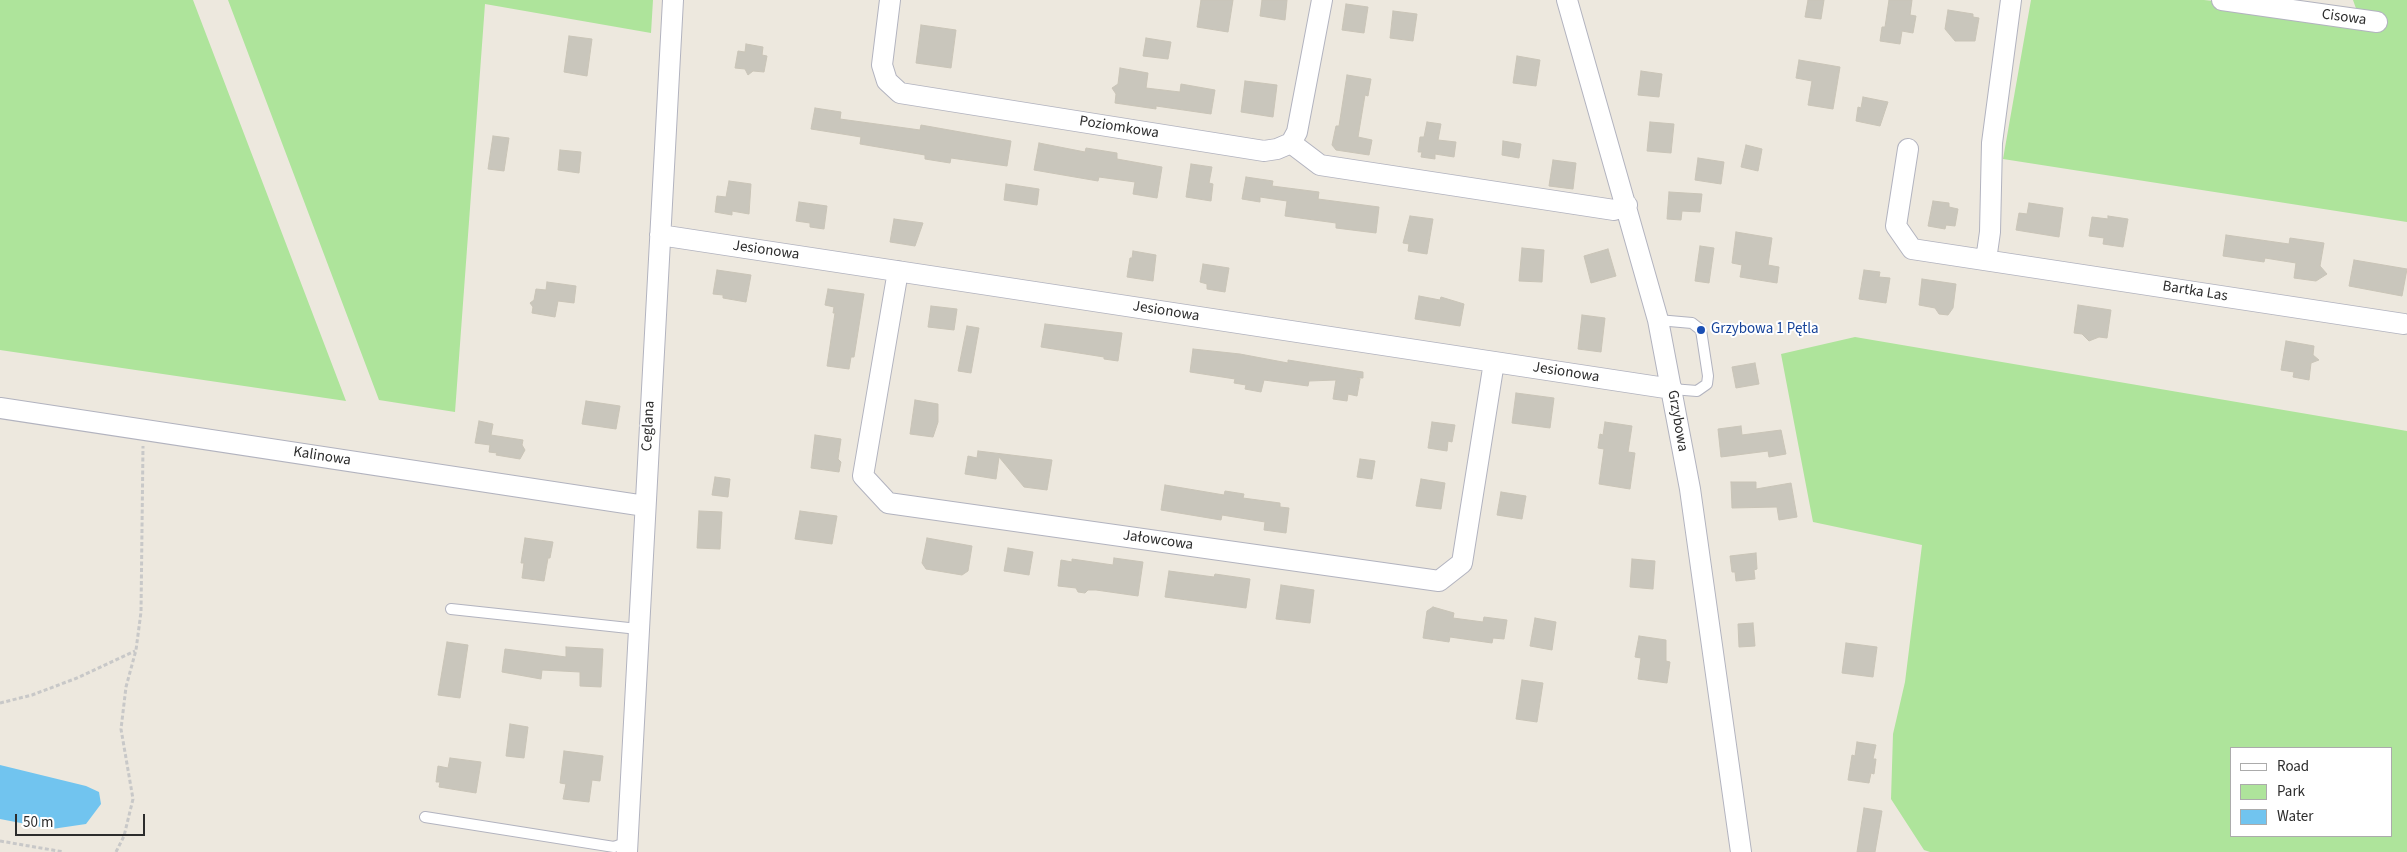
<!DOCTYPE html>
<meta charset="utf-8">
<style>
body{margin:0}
#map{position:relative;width:2407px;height:852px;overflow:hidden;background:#ede8de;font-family:"Source Sans 3",sans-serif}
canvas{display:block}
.legend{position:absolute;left:2230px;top:747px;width:162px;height:90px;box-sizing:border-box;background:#fff;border:1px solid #ababab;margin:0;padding:6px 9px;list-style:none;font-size:15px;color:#2c2c2c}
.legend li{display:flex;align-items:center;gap:10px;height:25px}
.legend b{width:25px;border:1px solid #ababab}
.scale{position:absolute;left:15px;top:814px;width:130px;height:22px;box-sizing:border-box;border:2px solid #2c2c2c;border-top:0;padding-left:6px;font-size:15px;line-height:18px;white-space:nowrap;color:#2c2c2c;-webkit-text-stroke:4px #fff;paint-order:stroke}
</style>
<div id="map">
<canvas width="2407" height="852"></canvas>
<ul class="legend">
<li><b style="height:6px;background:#fff"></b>Road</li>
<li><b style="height:14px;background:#aee49b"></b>Park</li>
<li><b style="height:14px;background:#71c4ef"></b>Water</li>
</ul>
<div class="scale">50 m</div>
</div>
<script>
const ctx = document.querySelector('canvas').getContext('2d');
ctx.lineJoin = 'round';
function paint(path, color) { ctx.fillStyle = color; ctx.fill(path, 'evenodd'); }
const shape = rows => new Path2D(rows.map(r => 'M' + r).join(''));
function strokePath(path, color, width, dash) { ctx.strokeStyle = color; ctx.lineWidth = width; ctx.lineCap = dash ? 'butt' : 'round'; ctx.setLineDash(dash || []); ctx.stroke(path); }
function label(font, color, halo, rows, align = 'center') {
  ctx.font = font + ' "Source Sans 3",sans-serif'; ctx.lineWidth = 4; ctx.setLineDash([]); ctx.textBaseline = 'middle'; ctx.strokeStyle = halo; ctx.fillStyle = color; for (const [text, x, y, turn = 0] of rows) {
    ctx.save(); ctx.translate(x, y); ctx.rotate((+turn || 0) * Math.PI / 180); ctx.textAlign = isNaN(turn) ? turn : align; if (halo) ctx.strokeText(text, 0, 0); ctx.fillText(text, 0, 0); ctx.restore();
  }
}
const green = shape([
 [0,0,193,0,346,401,0,350],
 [228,0,653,0,651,33,485,4,455,412,379,400],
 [2031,0,2204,0,2359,17,2353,0,2407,0,2407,222,2003,159],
 [1855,337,2407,431,2407,852,1930,852,1924,850,1891,799,1893,734,1905,682,1922,545,1813,522,1781,354],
 [2231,748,2391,748,2391,836,2231,836]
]);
const water = shape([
 [0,765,86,786,99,792,101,804,86,824,52,829,0,819]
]);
const building = shape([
 [1201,0,1233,0,1228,32,1197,27,1201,0],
 [1262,0,1287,0,1285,20,1260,16,1262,0],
 [1808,0,1824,0,1821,19,1805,17,1808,0],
 [1889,0,1912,0,1910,15,1916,16,1913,33,1902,31,1900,44,1880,41,1882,27,1885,27,1889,0],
 [1346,4,1368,7,1364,33,1342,30,1346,4],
 [1948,10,1973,14,1973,17,1979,18,1975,41,1955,41,1945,29,1948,10],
 [1393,11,1417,14,1413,41,1390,38,1393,11],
 [921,25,956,30,951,68,916,63,921,25],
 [569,36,592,39,587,76,564,72,569,36],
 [1146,38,1171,42,1168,59,1143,56,1146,38],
 [746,44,763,47,762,55,767,56,764,72,753,71,748,75,745,69,735,68,738,51,745,52,746,44],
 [1517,56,1540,60,1536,86,1513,83,1517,56],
 [1799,60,1840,67,1833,109,1808,105,1812,81,1796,78,1799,60],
 [1120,68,1148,73,1146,88,1180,92,1181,84,1215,90,1211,114,1156,106,1156,109,1115,103,1116,94,1112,88,1118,84,1120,68],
 [1641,71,1662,74,1659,97,1638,95,1641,71],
 [1347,75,1371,79,1368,96,1365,95,1358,137,1372,140,1369,155,1336,150,1332,145,1336,126,1339,126,1347,75],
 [1245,81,1277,85,1273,117,1241,112,1245,81],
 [1863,97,1888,102,1880,126,1856,121,1858,107,1861,108,1863,97],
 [815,108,841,112,840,119,920,130,921,125,1011,141,1007,166,951,158,950,163,925,159,925,155,860,144,861,137,811,129,815,108],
 [1427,122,1441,124,1438,140,1456,142,1454,157,1435,154,1435,159,1421,157,1422,152,1418,152,1420,137,1424,137,1427,122],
 [1650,122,1674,124,1671,153,1647,151,1650,122],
 [493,136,509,138,504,171,488,169,493,136],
 [1503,141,1521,144,1519,158,1502,155,1503,141],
 [1039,143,1085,152,1086,148,1117,153,1117,159,1162,167,1157,198,1133,194,1135,182,1099,177,1098,181,1034,170,1039,143],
 [1746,145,1762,149,1758,171,1741,167,1746,145],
 [560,150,581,152,579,173,558,170,560,150],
 [1698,158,1724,162,1721,184,1695,180,1698,158],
 [1553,160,1576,163,1573,189,1549,186,1553,160],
 [1191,164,1212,167,1209,183,1213,184,1211,201,1186,197,1191,164],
 [1246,177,1273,181,1272,186,1319,192,1318,199,1379,207,1376,233,1336,228,1336,223,1285,216,1287,201,1260,197,1260,202,1242,199,1246,177],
 [729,181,751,184,749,214,732,211,732,215,715,212,717,196,726,197,729,181],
 [1006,184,1039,189,1037,205,1004,200,1006,184],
 [1669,192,1702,194,1700,212,1682,211,1681,220,1667,219,1669,192],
 [1933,201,1949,203,1949,207,1958,209,1955,226,1946,225,1945,229,1928,226,1933,201],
 [799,202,827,206,824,229,810,227,810,223,796,221,799,202],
 [2029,203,2063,208,2059,237,2016,230,2019,213,2027,214,2029,203],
 [1410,216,1433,219,1427,254,1408,251,1409,244,1403,243,1410,216],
 [2108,216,2128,219,2123,247,2103,244,2104,238,2089,236,2092,217,2108,219,2108,216],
 [894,219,923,223,915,246,890,242,894,219],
 [1736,232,1772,238,1768,265,1779,267,1777,283,1740,277,1742,265,1732,263,1736,232],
 [2226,235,2289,244,2290,238,2324,243,2320,266,2327,274,2316,281,2294,278,2296,263,2265,258,2264,262,2223,256,2226,235],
 [1700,246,1714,248,1709,283,1695,281,1700,246],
 [1522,248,1544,250,1542,282,1519,281,1522,248],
 [1608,249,1616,276,1591,283,1584,256,1608,249],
 [1133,251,1156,255,1153,281,1127,277,1130,258,1132,258,1133,251],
 [2354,260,2407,269,2402,296,2349,286,2354,260],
 [1203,264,1229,268,1225,292,1207,289,1207,284,1200,282,1203,264],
 [717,270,751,275,746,302,723,298,723,295,713,294,717,270],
 [1864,270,1880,272,1879,277,1890,278,1886,303,1859,299,1864,270],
 [1922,279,1956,284,1953,308,1948,315,1939,314,1935,308,1919,305,1922,279],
 [547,282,576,286,574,303,558,301,555,317,532,313,533,307,530,303,534,300,536,289,546,290,547,282],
 [828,289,864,294,854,357,851,357,849,369,827,366,835,313,833,313,834,307,825,305,828,289],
 [1419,296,1440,300,1441,297,1464,304,1460,326,1415,319,1419,296],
 [2078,305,2111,310,2107,338,2099,337,2089,341,2082,334,2074,333,2078,305],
 [931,306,957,309,954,330,928,327,931,306],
 [1582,315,1605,318,1601,352,1578,349,1582,315],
 [1045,324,1122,333,1118,361,1104,359,1104,357,1041,347,1045,324],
 [967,326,979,328,971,373,958,371,967,326],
 [2286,341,2314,346,2313,355,2319,360,2311,363,2309,380,2293,377,2294,372,2281,370,2286,341],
 [1193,349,1240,354,1288,363,1288,360,1363,372,1363,378,1357,378,1360,379,1357,396,1348,394,1347,401,1333,399,1336,380,1309,381,1308,386,1264,380,1261,392,1245,389,1246,385,1234,383,1235,379,1190,372,1193,349],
 [1755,363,1759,384,1736,388,1732,367,1755,363],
 [1516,393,1554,398,1550,428,1512,423,1516,393],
 [915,400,938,404,938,422,933,437,910,434,915,400],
 [586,401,620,406,616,429,582,424,586,401],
 [479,421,493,424,491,435,523,440,522,445,525,450,520,459,496,455,497,453,489,452,490,445,475,443,479,421],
 [1432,422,1455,425,1452,442,1448,441,1447,451,1428,448,1432,422],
 [1605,422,1632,426,1628,452,1635,453,1630,489,1599,484,1604,449,1598,448,1600,434,1603,435,1605,422],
 [1741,426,1742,435,1781,430,1786,454,1769,457,1768,451,1721,457,1718,429,1741,426],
 [815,435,841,439,838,459,841,462,839,472,811,468,815,435],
 [978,451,1052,460,1047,490,1024,487,999,457,996,479,965,474,968,456,977,458,978,451],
 [1360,459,1375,461,1372,479,1357,477,1360,459],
 [715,477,730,479,728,497,712,495,715,477],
 [1421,479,1445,483,1441,509,1416,506,1421,479],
 [1731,482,1756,482,1756,489,1791,483,1797,517,1779,520,1777,507,1732,508,1731,482],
 [1165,485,1224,495,1225,491,1244,494,1243,498,1280,503,1280,507,1289,508,1286,533,1264,530,1265,522,1222,515,1221,520,1161,510,1165,485],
 [1501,492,1526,496,1522,519,1497,515,1501,492],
 [699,511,722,512,720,549,697,548,699,511],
 [800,511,837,516,832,544,795,539,800,511],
 [525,538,553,542,550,558,548,558,544,581,522,578,524,563,521,563,525,538],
 [927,538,972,546,968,571,962,575,926,569,922,563,927,538],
 [1008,548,1033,552,1029,575,1004,571,1008,548],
 [1756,553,1757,569,1754,570,1755,579,1736,581,1735,572,1732,572,1730,556,1756,553],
 [1114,558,1143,562,1138,596,1096,590,1088,590,1085,593,1078,592,1076,588,1058,586,1061,560,1072,562,1072,559,1113,565,1114,558],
 [1632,559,1655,561,1653,589,1630,587,1632,559],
 [1169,571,1214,577,1215,574,1250,579,1246,608,1165,597,1169,571],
 [1281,585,1314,590,1310,623,1276,619,1281,585],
 [1433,607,1454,613,1453,618,1483,622,1484,617,1507,620,1504,639,1493,638,1492,643,1450,637,1449,642,1423,638,1427,611,1433,607],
 [1535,618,1556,622,1552,650,1530,646,1535,618],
 [1753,623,1755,646,1739,647,1738,624,1753,623],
 [1639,636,1666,640,1666,661,1670,662,1667,683,1638,679,1641,658,1635,657,1639,636],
 [447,642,468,645,460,698,438,695,447,642],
 [1846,643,1877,647,1873,677,1842,673,1846,643],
 [566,647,603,649,601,687,580,686,580,672,542,670,541,679,502,672,505,649,566,657,566,647],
 [1522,680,1543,683,1537,722,1516,719,1522,680],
 [510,724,528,727,524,758,506,756,510,724],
 [1857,742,1876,745,1873,759,1876,759,1874,774,1871,773,1869,783,1848,780,1852,755,1855,756,1857,742],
 [564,751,603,756,600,781,592,780,589,802,563,799,566,784,560,783,564,751],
 [450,758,481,762,476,793,439,787,440,782,436,782,438,766,448,768,450,758],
 [1864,808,1882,811,1875,852,1857,852,1864,808]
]);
const path = shape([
 [0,703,32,695,77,678,135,651],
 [0,841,64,852],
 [116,852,124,836,133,799,121,729,126,687,136,650,141,612,143,446]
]);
const service = shape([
 [1658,320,1692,323,1701,330,1708,376,1707,384,1697,391,1672,389],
 [451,609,638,629],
 [425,817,614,847,628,842]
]);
const minor = shape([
 [890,0,882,65,887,81,900,93,1264,151,1277,149,1291,143,1297,132,1322,0],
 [1567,0,1658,320,1690,489,1741,852],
 [2222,0,2377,22],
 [1291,143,1320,165,1614,210,1627,205],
 [1908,149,1896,226,1912,249,2404,324],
 [660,235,1672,389],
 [1986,260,1990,232,1992,143,2011,0],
 [898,271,863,476,888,503,1439,581,1462,563,1494,362],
 [0,408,645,506],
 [627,852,673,0]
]);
const markers = [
 [1701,330,5,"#1a4fb4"]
];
const streetNames = [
 ["Cisowa",2344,18,8],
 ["Poziomkowa",1119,128,9],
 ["Jesionowa",766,251,8],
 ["Bartka Las",2195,292,9],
 ["Jesionowa",1166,312,9],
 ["Jesionowa",1566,373,9],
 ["Grzybowa",1677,421,80],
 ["Ceglana",649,426,-87],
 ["Kalinowa",322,457,9],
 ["Jałowcowa",1158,541,8]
];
const transitNames = [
 ["Grzybowa 1 Pętla",1711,330]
];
paint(green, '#aee49b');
paint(water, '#71c4ef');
paint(building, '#c9c6bc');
strokePath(building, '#c9c4b7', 1);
strokePath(service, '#b2b3bf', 12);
strokePath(minor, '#b2b3bf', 22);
strokePath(path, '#c8c8c8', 3, [4, 2.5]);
strokePath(service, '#fff', 10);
strokePath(minor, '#fff', 20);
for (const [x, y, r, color] of markers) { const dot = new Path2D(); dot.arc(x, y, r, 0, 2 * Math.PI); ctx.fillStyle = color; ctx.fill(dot); strokePath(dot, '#fff', 2); }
label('15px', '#2c2c2c', '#fff', streetNames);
label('15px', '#164399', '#fff', transitNames, 'left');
</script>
